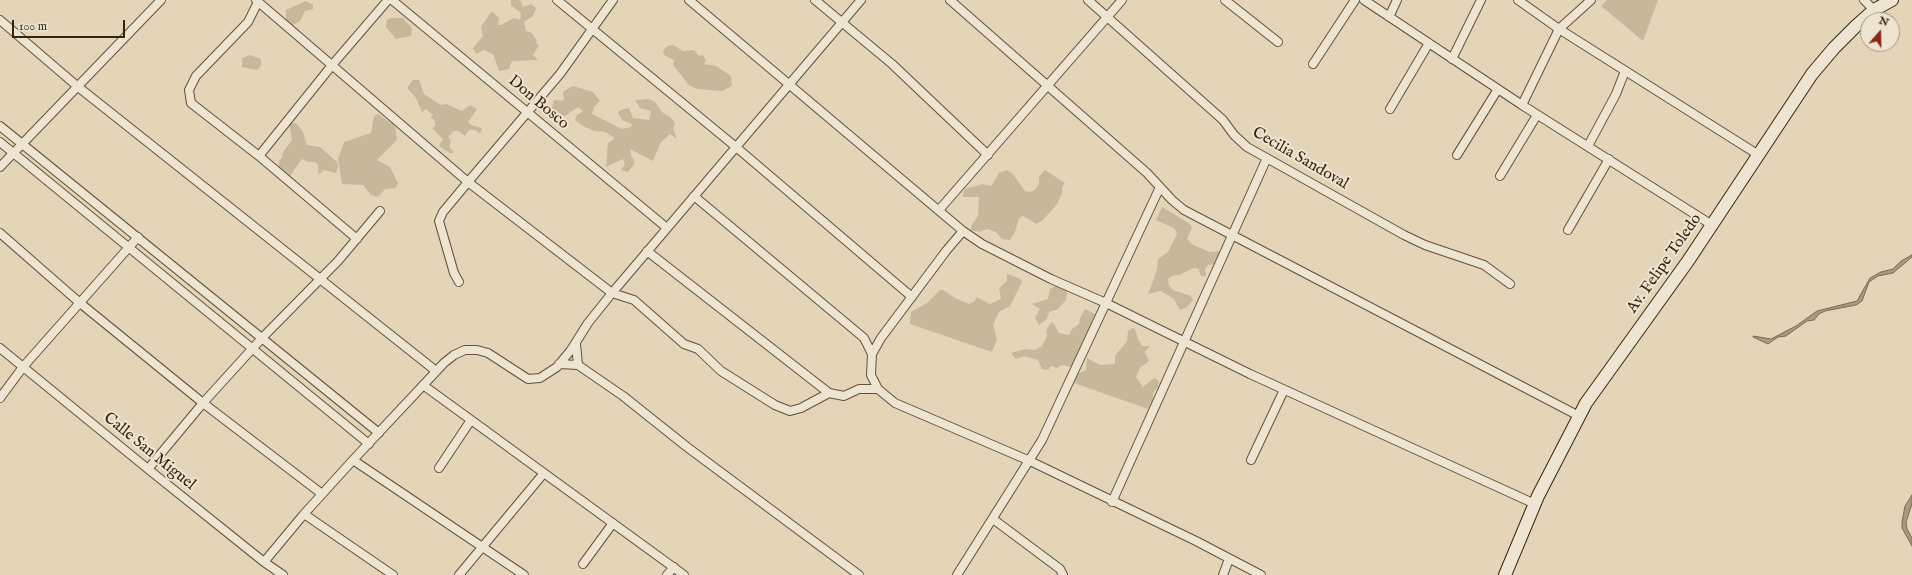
<!DOCTYPE html>
<style>
body{margin:0}
#map{position:relative;width:1912px;height:575px;overflow:hidden;background:#e4d5b9;font-family:"IM FELL English",serif}
canvas{display:block}
.north{position:absolute;left:1860px;top:12px;width:40px;height:40px;box-sizing:border-box;background:#ede4d2;border:1px solid #a59782;border-radius:50%;rotate:20deg;font-size:11px;font-weight:700;line-height:16px;text-align:center;color:#38240a}
.north::after{content:'';display:block;margin:auto;width:14px;height:18px;background:#8f2418;clip-path:polygon(50% 0,100% 100%,50% 72%,0 100%)}
.scale{position:absolute;left:12px;top:20px;width:113px;height:18px;box-sizing:border-box;border:2px solid #38240a;border-top:0;padding-left:5px;font-size:12px;line-height:14px;white-space:nowrap;color:#38240a;-webkit-text-stroke:3px #ede4d2;paint-order:stroke}
</style>
<div id="map">
<canvas width="1912" height="575"></canvas>
<div class="north">N</div>
<div class="scale">100 m</div>
</div>
<script>
const ctx = document.querySelector('canvas').getContext('2d');
ctx.lineJoin = 'round';
function paint(path, color) { ctx.fillStyle = color; ctx.fill(path, 'evenodd'); }
const shape = rows => new Path2D(rows.map(r => 'M' + r).join(''));
function strokePath(path, color, width, dash) { ctx.strokeStyle = color; ctx.lineWidth = width; ctx.lineCap = dash ? 'butt' : 'round'; ctx.setLineDash(dash || []); ctx.stroke(path); }
function label(font, color, halo, rows, align = 'center') {
  ctx.font = font + ' "IM FELL English",serif'; ctx.lineWidth = 4; ctx.setLineDash([]); ctx.textBaseline = 'middle'; ctx.strokeStyle = halo; ctx.fillStyle = color; for (const [text, x, y, turn = 0] of rows) {
    ctx.save(); ctx.translate(x, y); ctx.rotate((+turn || 0) * Math.PI / 180); ctx.textAlign = isNaN(turn) ? turn : align; if (halo) ctx.strokeText(text, 0, 0); ctx.fillText(text, 0, 0); ctx.restore();
  }
}
const green = shape([
 [511,0,520,0,523,7,531,4,536,8,533,16,524,22,526,31,532,33,537,41,536,44,539,45,533,55,538,60,512,61,509,69,499,71,493,54,484,50,476,54,473,48,483,36,481,27,492,11,499,18,498,25,501,25,514,18,520,20,521,13,511,5],
 [1607,0,1658,0,1643,41,1601,6],
 [306,1,313,5,313,9,305,11,300,21,291,26,286,21,286,10],
 [391,18,403,18,412,28,411,36,396,39,386,27,387,20],
 [673,45,683,51,694,50,699,56,703,55,706,61,704,64,716,66,731,76,732,86,722,91,697,89,689,85,673,65,674,60,664,55,663,51,667,46],
 [250,55,261,59,261,66,257,70,242,67,242,58],
 [413,80,419,80,424,94,441,105,446,104,462,111,470,105,477,109,468,122,471,125,482,128,480,134,475,130,469,130,465,136,458,131,454,131,448,137,451,141,449,147,454,152,451,154,439,146,443,139,432,128,435,126,435,121,431,117,433,115,426,109,422,112,416,98,407,88],
 [573,86,593,92,600,101,594,107,592,114,622,129,631,127,632,124,622,120,618,113,620,110,629,108,633,118,649,120,651,111,640,108,635,100,648,99,655,102,662,112,670,117,675,123,673,128,677,139,670,134,661,142,653,161,630,149,631,155,635,163,628,172,621,170,625,165,623,159,606,167,608,143,615,138,605,132,594,131,583,126,575,120,577,115,583,111,578,107,565,116,556,116,551,111,554,100,562,101,564,99,563,94,564,91],
 [378,114,395,126,397,140,377,160,390,167,398,183,396,188,385,189,378,197,371,195,363,185,342,184,338,159,344,142,371,133,374,116],
 [296,123,303,132,307,145,320,147,337,162,338,167,336,173,324,170,320,174,318,173,318,165,315,162,309,162,302,159,290,176,282,173,279,167,279,160,282,158,283,152,292,140,289,124],
 [1007,170,1012,173,1025,191,1030,192,1035,190,1039,184,1039,177,1045,170,1065,183,1062,187,1062,193,1057,204,1044,219,1037,224,1023,216,1019,218,1015,232,1010,240,1002,239,996,232,987,229,979,232,971,230,971,226,978,216,979,197,963,197,963,194,965,189,982,184,991,186,999,173],
 [1162,207,1190,224,1192,228,1187,239,1193,245,1210,252,1221,251,1218,264,1208,265,1205,269,1206,277,1200,275,1199,269,1194,268,1179,275,1172,276,1168,279,1169,285,1173,290,1191,296,1193,300,1187,307,1180,310,1174,299,1161,291,1148,294,1157,270,1158,259,1168,252,1177,234,1174,228,1156,220],
 [1007,274,1019,278,1022,282,1010,306,999,312,993,325,997,339,992,352,910,324,911,312,927,303,940,290,943,290,955,298,969,304,975,301,976,297,990,304,1001,299,999,288,1007,281],
 [1056,286,1063,287,1067,292,1066,300,1058,309,1049,312,1047,319,1039,325,1035,317,1040,309,1032,304,1048,299,1050,289],
 [1085,309,1095,314,1095,316,1071,367,1062,365,1057,368,1051,366,1048,370,1042,369,1038,360,1024,356,1016,359,1011,353,1025,349,1035,350,1042,346,1047,336,1046,331,1051,322,1054,324,1059,333,1069,335,1072,329,1079,324,1080,318],
 [1133,328,1135,329,1138,339,1142,346,1150,346,1145,352,1149,361,1140,368,1136,377,1143,387,1154,378,1159,381,1158,387,1153,393,1153,399,1148,409,1074,383,1078,374,1086,370,1087,358,1100,365,1115,364,1115,356,1127,341,1128,331]
]);
const water = shape([
 [1912,255,1912,257,1893,273,1878,276,1869,282,1862,301,1856,305,1825,311,1819,314,1814,320,1807,321,1786,336,1778,337,1768,344,1753,337,1753,336,1771,339,1796,326,1817,311,1857,301,1870,278,1881,272,1893,269,1901,261,1912,255],
 [1912,495,1912,504,1906,522,1907,529,1912,538,1912,546,1902,528,1902,522,1905,506,1912,495]
]);
const minor = shape([
 [256,0,468,182,443,212,439,221,454,273,459,282],
 [392,0,667,228],
 [557,0,736,147,912,297],
 [613,0,560,74,468,182,612,293,634,300,684,344,698,349,721,371,775,405,790,411,801,408,829,393,844,396,859,389,878,389],
 [689,0,963,231,946,251,881,338,872,354,871,375,878,389,895,403,1030,461,1196,541,1261,575],
 [815,0,892,64,988,155],
 [950,0,1147,173,1172,200,1184,210,1579,416],
 [1088,0,1223,120,1234,135,1247,147,1404,235,1425,245,1484,265,1510,284],
 [1225,0,1278,42],
 [1364,0,1522,105,1712,225],
 [1518,0,1559,29,1757,154],
 [1864,0,1874,10],
 [258,2,248,22,196,76,189,90,191,103,259,156,357,239],
 [1389,17,1397,0],
 [0,20,77,86,436,371],
 [1452,59,1481,0],
 [1313,64,1355,0],
 [1522,105,1559,29,1591,0],
 [1390,109,1429,43],
 [0,126,379,433],
 [0,142,369,444],
 [1588,146,1616,94,1625,71],
 [1457,155,1498,89],
 [259,156,333,64,388,0],
 [0,167,161,0],
 [1500,176,1537,115],
 [694,196,864,338,872,354],
 [939,210,1122,0],
 [1568,230,1609,159],
 [963,231,982,244,1051,279,1106,303,1250,374,1535,504],
 [0,233,80,303,203,403,322,494],
 [647,251,829,393],
 [576,344,578,365],
 [0,348,148,469,264,562,283,575],
 [559,364,578,365,623,396,687,447,859,575],
 [423,385,684,575],
 [0,398,23,367,138,237],
 [353,460,524,575],
 [1251,460,1284,390],
 [439,468,471,420],
 [148,469,203,403,262,338,338,261,380,211],
 [1112,502,1267,158],
 [304,514,393,575],
 [993,519,1060,569,1063,575],
 [264,562,304,514,353,460,444,363,454,355,465,350,477,350,488,353,528,379,540,378,557,367,571,350,588,323,612,293,861,0],
 [583,564,613,523],
 [459,575,544,473],
 [667,575,674,567],
 [957,575,1042,440,1160,187],
 [1223,575,1229,559]
]);
const secondary = shape([
 [1505,575,1538,496,1586,403,1688,261,1812,74,1834,48,1856,26,1874,10,1892,0]
]);
const streetNames = [
 ["Don Bosco",538,103,40],
 ["Cecilia Sandoval",1300,159,30],
 ["Av. Felipe Toledo",1665,264,-55],
 ["Calle San Miguel",149,452,39]
];
paint(green, '#c7b79b');
paint(water, '#aa997e');
strokePath(water, '#7c6a50', 1);
strokePath(minor, '#635036', 10);
strokePath(secondary, '#38240a', 14);
strokePath(minor, '#ede4d2', 8);
strokePath(secondary, '#ede4d2', 12);
label('16px', '#38240a', '#ede4d2', streetNames);
</script>
